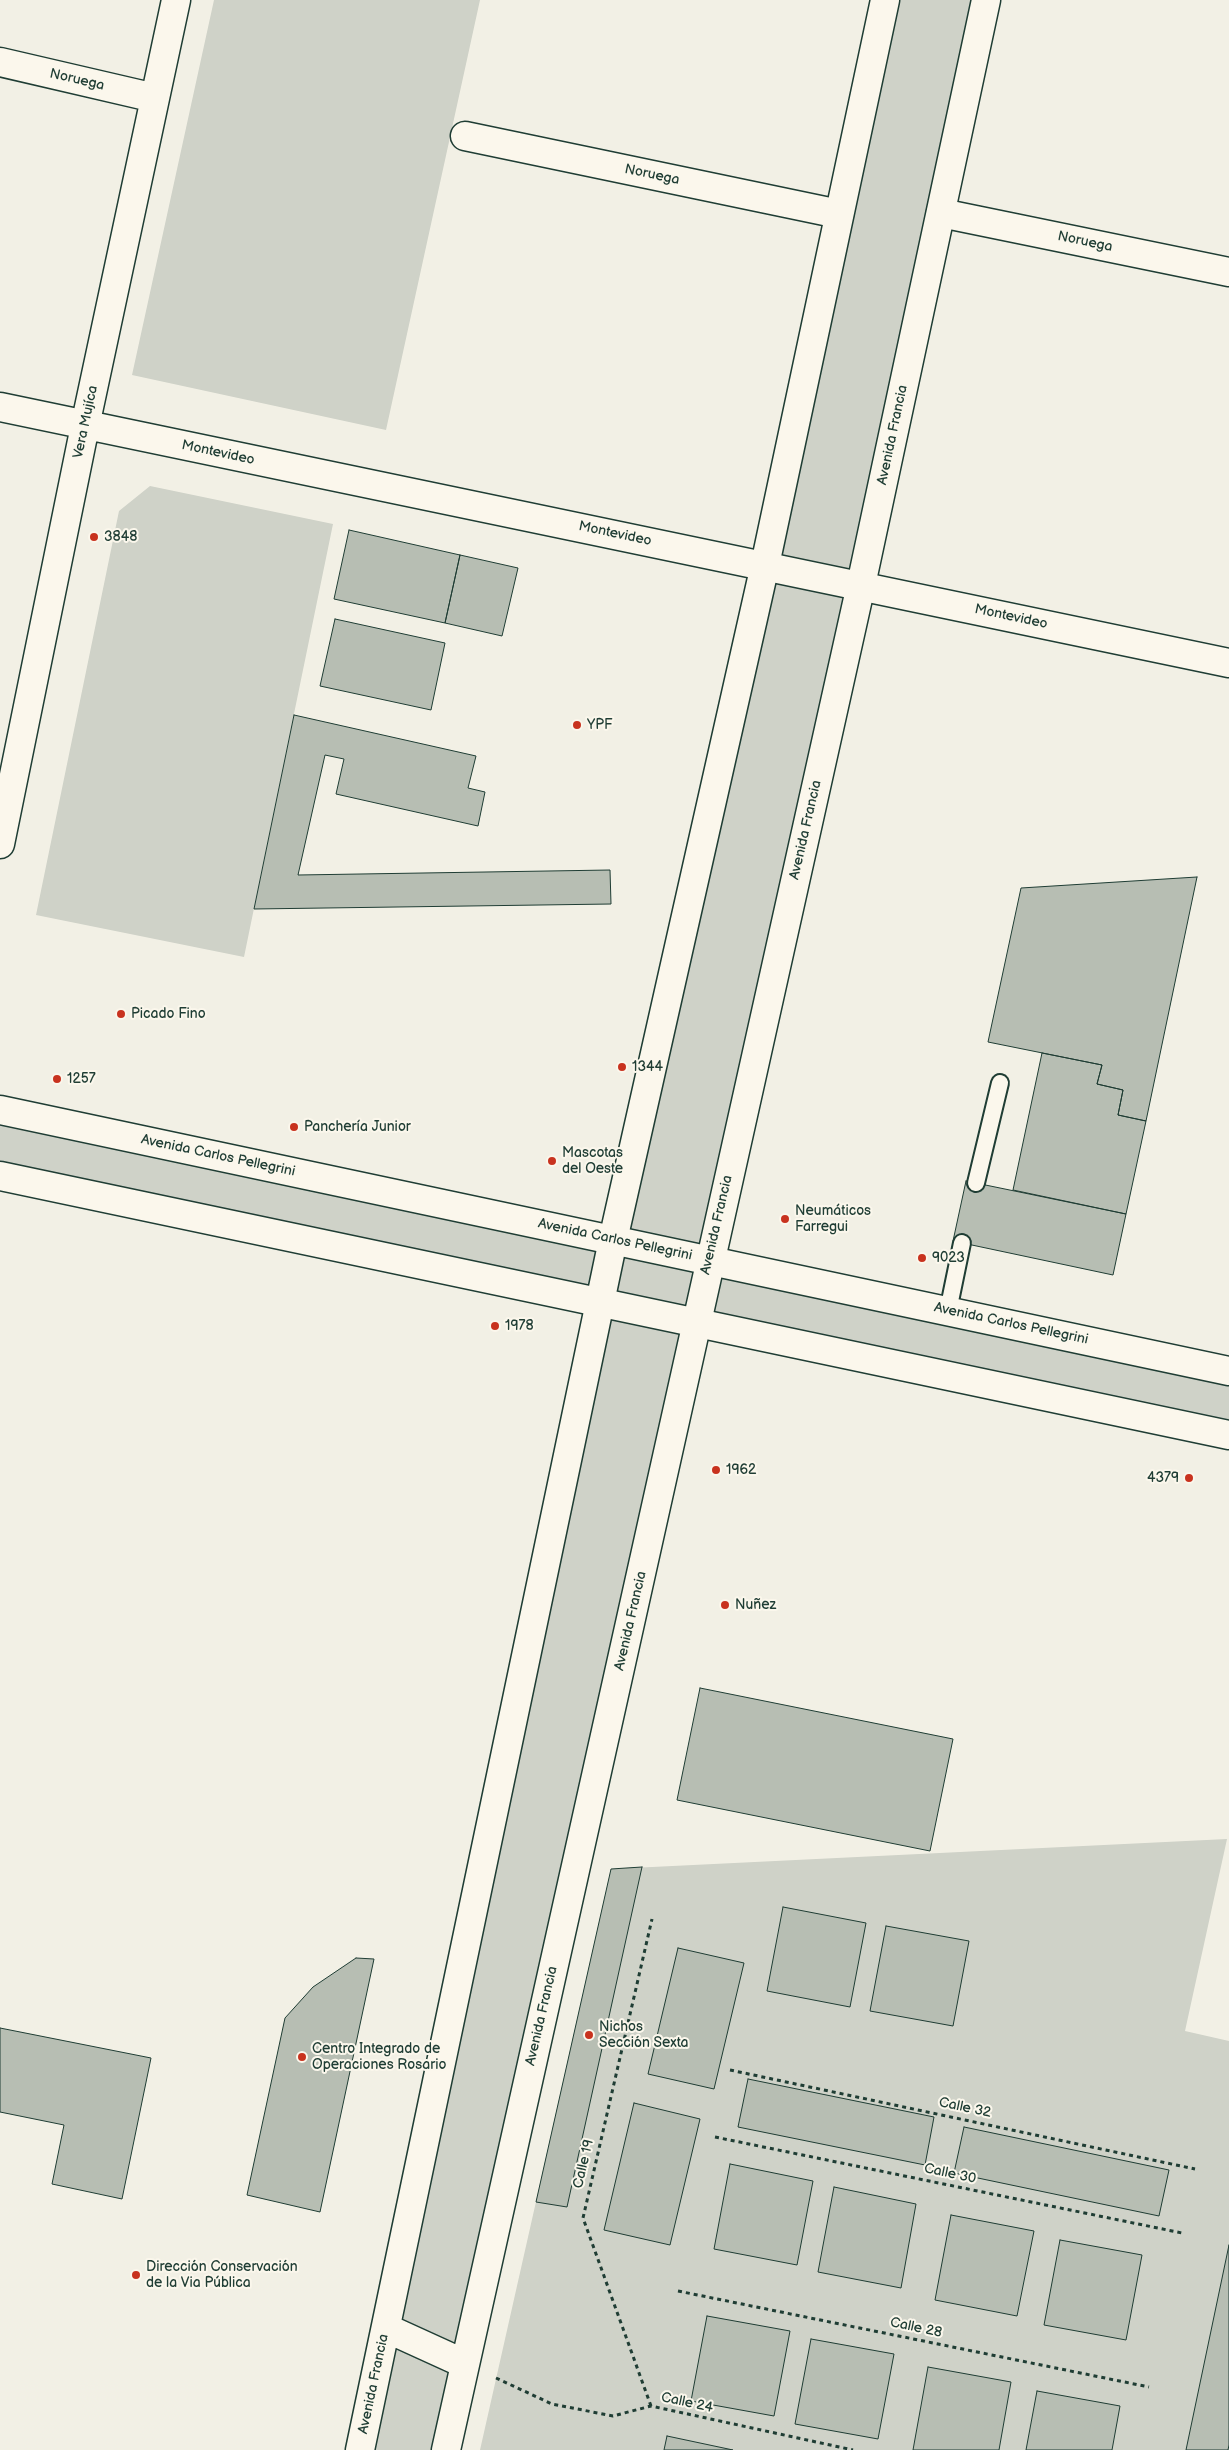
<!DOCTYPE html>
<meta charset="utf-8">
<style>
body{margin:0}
canvas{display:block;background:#f2f0e5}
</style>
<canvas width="1229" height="2450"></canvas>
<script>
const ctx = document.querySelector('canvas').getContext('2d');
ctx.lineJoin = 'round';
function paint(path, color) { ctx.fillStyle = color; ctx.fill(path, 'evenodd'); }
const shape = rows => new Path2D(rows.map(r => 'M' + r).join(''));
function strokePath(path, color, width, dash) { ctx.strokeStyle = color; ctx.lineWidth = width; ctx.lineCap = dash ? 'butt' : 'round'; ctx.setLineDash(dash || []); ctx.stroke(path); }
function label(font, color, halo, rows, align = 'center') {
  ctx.font = font + ' "Balsamiq Sans",sans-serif'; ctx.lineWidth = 4; ctx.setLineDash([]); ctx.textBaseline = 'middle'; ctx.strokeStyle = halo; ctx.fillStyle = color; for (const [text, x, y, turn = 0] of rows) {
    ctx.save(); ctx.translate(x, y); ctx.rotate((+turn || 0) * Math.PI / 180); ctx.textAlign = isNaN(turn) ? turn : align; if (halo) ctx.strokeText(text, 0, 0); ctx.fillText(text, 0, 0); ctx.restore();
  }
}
const green = shape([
 [214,0,480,0,386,430,132,375],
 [885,0,986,0,709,1260,1229,1371,1229,1435,696,1323,446,2450,360,2450,600,1304,0,1176,0,1110,613,1240],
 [150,486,333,524,244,957,36,915,119,511],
 [1227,1839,1185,2031,1229,2041,1229,2450,480,2450,611,1869]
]);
const building = shape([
 [349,530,460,555,445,623,334,599,349,530],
 [460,555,518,568,502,636,445,623,460,555],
 [335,619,445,643,431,710,320,686,335,619],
 [294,715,476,756,468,788,485,792,478,826,336,794,344,759,325,755,298,875,610,870,611,904,254,909,294,715],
 [1197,877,1146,1121,1118,1115,1123,1090,1097,1084,1102,1065,988,1042,1021,888,1197,877],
 [1042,1053,1102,1065,1097,1084,1123,1090,1118,1115,1146,1121,1126,1214,1013,1190,1042,1053],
 [966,1181,1126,1214,1113,1275,953,1241,966,1181],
 [700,1688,953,1739,930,1851,677,1800,700,1688],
 [642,1867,567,2207,536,2202,611,1869,642,1867],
 [783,1907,866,1923,850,2007,767,1991,783,1907],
 [886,1926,969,1941,953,2026,870,2011,886,1926],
 [678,1948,744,1963,714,2089,648,2074,678,1948],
 [356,1958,374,1959,320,2212,247,2195,285,2018,313,1987,356,1958],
 [0,2028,151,2058,122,2199,52,2184,64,2125,0,2112,0,2028],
 [748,2079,934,2117,925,2165,738,2127,748,2079],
 [634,2103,700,2119,670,2245,604,2230,634,2103],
 [964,2127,1169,2170,1159,2216,954,2173,964,2127],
 [730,2164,813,2181,797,2265,714,2249,730,2164],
 [834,2187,916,2204,901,2288,818,2272,834,2187],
 [951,2215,1034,2231,1017,2316,935,2300,951,2215],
 [1060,2240,1142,2255,1126,2340,1044,2325,1060,2240],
 [1229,2245,1229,2445,1228,2450,1186,2450,1229,2245],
 [707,2316,790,2331,774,2416,691,2401,707,2316],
 [811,2339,894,2354,878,2439,795,2424,811,2339],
 [928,2367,1011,2382,999,2450,913,2450,928,2367],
 [1037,2391,1120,2406,1112,2450,1026,2450,1037,2391],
 [667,2436,733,2450,664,2450,667,2436]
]);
const path = shape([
 [730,2070,1195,2169],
 [715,2137,1182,2233],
 [678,2291,1149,2387],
 [496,2378,552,2404,613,2416,651,2406,853,2450],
 [651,2406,583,2218,652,1919]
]);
const service = shape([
 [976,1183,1000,1083],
 [948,1311,962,1243]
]);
const minor = shape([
 [0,62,155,98],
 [465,136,839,214],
 [941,213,1229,272],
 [0,407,1229,663],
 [0,844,85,426,176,0]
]);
const secondary = shape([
 [386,2328,465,2364],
 [360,2450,613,1240,765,565,885,0],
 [446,2450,861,585,986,0]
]);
const primary = shape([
 [0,1110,1229,1371],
 [0,1176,1229,1435]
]);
const markers = [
 [94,537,5,"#c8321e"],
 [577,725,5,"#c8321e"],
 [121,1014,5,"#c8321e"],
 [622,1067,5,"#c8321e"],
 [57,1079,5,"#c8321e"],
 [294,1127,5,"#c8321e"],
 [552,1161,5,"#c8321e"],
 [785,1219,5,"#c8321e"],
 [922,1258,5,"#c8321e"],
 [495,1326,5,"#c8321e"],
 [716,1470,5,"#c8321e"],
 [1189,1478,5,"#c8321e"],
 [725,1605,5,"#c8321e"],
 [589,2035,5,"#c8321e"],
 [302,2057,5,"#c8321e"],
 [136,2275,5,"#c8321e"]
];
const streetNames = [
 ["Noruega",77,80,13],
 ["Noruega",652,175,12],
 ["Noruega",1085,242,12],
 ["Vera Mujíca",86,422,-78],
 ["Avenida Francia",893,435,-78],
 ["Montevideo",218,453,12],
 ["Montevideo",615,534,12],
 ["Montevideo",1011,617,12],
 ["Avenida Francia",806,830,-77],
 ["Avenida Carlos Pellegrini",218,1156,12],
 ["Avenida Francia",717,1225,-77],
 ["Avenida Carlos Pellegrini",615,1240,12],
 ["Avenida Carlos Pellegrini",1011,1324,12],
 ["Avenida Francia",631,1621,-77],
 ["Avenida Francia",542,2016,-77],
 ["Calle 32",965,2108,12],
 ["Calle 19",584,2164,-77],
 ["Calle 30",950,2174,12],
 ["Calle 28",916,2328,12],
 ["Avenida Francia",374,2384,-78],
 ["Calle 24",687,2403,12]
];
const poiNames = [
 ["3848",104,537],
 ["YPF",587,725],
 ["Picado Fino",131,1014],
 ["1344",632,1067],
 ["1257",67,1079],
 ["Panchería Junior",304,1127],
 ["Mascotas",562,1153],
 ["del Oeste",562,1169],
 ["Neumáticos",795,1211],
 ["Farregui",795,1227],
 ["9023",932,1258],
 ["1978",505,1326],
 ["1962",726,1470],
 ["4379",1179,1478,"right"],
 ["Nuñez",735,1605],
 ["Nichos",599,2027],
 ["Sección Sexta",599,2043],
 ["Centro Integrado de",312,2049],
 ["Operaciones Rosario",312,2065],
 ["Dirección Conservación",146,2267],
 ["de la Via Pública",146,2283]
];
paint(green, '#cfd2c8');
paint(building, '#b7beb3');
strokePath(building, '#1f3d34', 1);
strokePath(service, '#1f3d34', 20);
strokePath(minor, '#1f3d34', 31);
strokePath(secondary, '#1f3d34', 31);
strokePath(primary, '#1f3d34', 31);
strokePath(path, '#1f3d34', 3, [4, 4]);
strokePath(service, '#fbf7ec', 16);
strokePath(minor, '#fbf7ec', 28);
strokePath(secondary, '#fbf7ec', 28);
strokePath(primary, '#fbf7ec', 28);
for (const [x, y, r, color] of markers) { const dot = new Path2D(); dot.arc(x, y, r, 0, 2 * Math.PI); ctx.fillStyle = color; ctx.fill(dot); strokePath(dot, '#fbf7ec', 2); }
label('14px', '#1f3d34', '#fbf7ec', streetNames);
label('14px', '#1f3d34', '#fbf7ec', poiNames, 'left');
</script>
